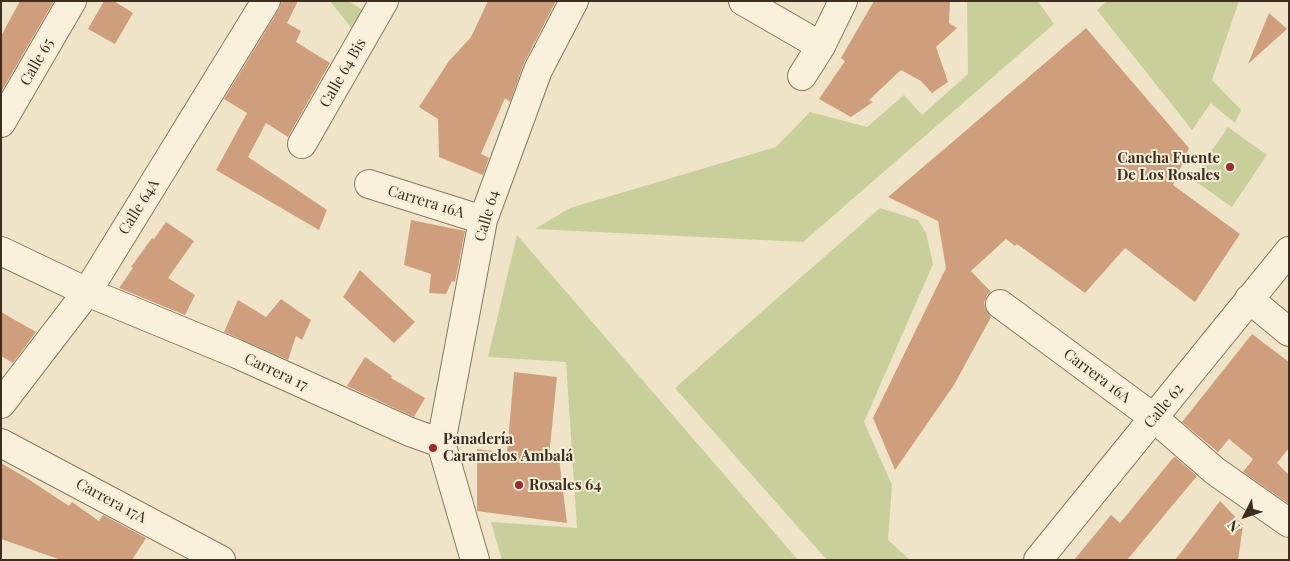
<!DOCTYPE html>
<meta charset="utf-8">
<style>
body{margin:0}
#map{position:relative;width:1290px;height:561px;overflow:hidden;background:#f0e4c8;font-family:"Playfair Display",serif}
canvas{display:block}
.frame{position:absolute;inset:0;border:2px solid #3d2e20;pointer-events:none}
.north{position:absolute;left:1220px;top:491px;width:50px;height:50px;-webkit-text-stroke:4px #f7eed8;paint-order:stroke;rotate:229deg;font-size:14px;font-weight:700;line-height:20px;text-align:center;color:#3d2e20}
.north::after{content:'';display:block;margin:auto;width:18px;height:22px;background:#3d2e20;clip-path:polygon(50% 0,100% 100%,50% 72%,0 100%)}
</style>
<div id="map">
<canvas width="1290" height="561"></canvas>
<div class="frame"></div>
<div class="north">N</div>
</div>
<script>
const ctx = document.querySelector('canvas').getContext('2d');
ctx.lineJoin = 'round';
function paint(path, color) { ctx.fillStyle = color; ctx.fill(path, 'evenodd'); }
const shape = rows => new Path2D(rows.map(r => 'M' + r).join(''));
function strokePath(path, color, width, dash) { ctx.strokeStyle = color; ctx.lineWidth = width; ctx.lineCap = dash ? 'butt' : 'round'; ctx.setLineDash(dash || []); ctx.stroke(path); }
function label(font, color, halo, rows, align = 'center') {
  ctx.font = font + ' "Playfair Display",serif'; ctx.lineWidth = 4; ctx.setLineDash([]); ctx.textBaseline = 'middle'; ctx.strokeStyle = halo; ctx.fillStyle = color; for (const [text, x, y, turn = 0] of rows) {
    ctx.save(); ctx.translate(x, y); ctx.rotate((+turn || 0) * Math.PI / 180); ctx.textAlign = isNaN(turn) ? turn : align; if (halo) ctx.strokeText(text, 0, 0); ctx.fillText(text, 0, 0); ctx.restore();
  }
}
const green = shape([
 [330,1,349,1,367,13,354,31],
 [967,1,1038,1,1054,24,803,242,535,229,570,208,776,147,810,112,867,127,904,95,922,115,968,74],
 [1107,1,1239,1,1212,80,1241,110,1235,123,1211,103,1192,130,1097,10],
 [1228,127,1267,155,1232,207,1192,179],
 [880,208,918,220,926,233,933,264,864,422,892,485,888,540,910,560,827,560,675,388],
 [517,235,798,560,502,560,491,522,577,528,566,362,488,357]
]);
const building = shape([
 [20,1,54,1,1,92,1,36],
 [104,1,114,1,133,13,115,44,88,29],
 [282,1,298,1,287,23,301,31,296,42,330,63,288,137,266,123,248,157,327,210,319,230,216,170,247,113,224,99,279,9],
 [488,1,556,1,524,63,510,102,505,98,481,154,489,158,483,175,439,157,438,119,419,107,449,61,471,37],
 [874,1,950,1,949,23,957,28,936,47,948,82,932,93,921,81,901,70,869,100,873,102,851,117,819,99,845,61,841,58],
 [1269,13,1287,29,1248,64],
 [1086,28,1189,148,1173,185,1240,234,1195,302,1125,248,1085,293,1017,244,1015,246,1006,239,971,271,991,292,987,295,984,303,986,310,991,317,954,385,895,470,873,418,946,268,938,221,888,197],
 [411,220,465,231,455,282,452,281,446,294,429,293,431,274,404,265],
 [166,222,194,241,168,278,195,295,185,315,119,288,133,268,131,267,152,238,154,239],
 [360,270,415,322,394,343,343,297],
 [281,299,311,320,302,340,296,336,288,360,224,332,238,300,266,317],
 [1,312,36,332,13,363,1,356],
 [1252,334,1289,362,1289,448,1277,463,1289,475,1289,504,1243,472,1253,459,1229,439,1218,452,1182,422],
 [365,357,392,376,391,378,425,398,414,417,347,386],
 [514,372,557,377,549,457,559,458,567,523,477,511,477,449,507,453],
 [1175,457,1197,476,1127,560,1074,560,1111,515,1120,523,1173,458],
 [1,463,25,477,69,506,72,502,99,521,103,515,146,538,132,560,61,560,1,539],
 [1220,501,1243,525,1238,560,1175,560]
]);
const minor = shape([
 [743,1,821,46],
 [802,76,821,46,843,1],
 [1,123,72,1],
 [302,144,384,1],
 [369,184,483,220],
 [1,251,87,292,237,354,410,432,441,443],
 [1249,299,1289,332],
 [1000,304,1154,418,1215,471,1289,523],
 [1,404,87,292,266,1],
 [1,443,221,560],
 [475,560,441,443,483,220,538,70,574,1],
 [1038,560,1289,251]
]);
const markers = [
 [1230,167,5,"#9e2a2b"],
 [433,448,5,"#9e2a2b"],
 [519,485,5,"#9e2a2b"]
];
const streetNames = [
 ["Calle 65",37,62,-60],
 ["Calle 64 Bis",343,73,-60],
 ["Carrera 16A",426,202,17],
 ["Calle 64A",139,207,-58],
 ["Calle 64",487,216,-74],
 ["Carrera 17",276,372,25],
 ["Carrera 16A",1097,376,37],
 ["Calle 62",1164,406,-51],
 ["Carrera 17A",111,501,28]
];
const poiNames = [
 ["Cancha Fuente",1220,158,"right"],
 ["De Los Rosales",1220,175,"right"],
 ["Panadería",443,439],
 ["Caramelos Ambalá",443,456],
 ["Rosales 64",529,485]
];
paint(green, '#c9cf9b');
paint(building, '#cf9f7d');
strokePath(minor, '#8d765c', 30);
strokePath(minor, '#faf1dc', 28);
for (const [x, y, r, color] of markers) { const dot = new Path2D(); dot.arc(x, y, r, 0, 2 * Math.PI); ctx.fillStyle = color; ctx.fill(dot); strokePath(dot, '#f7eed8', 2); }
label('15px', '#3d2e20', '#f7eed8', streetNames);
label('bold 15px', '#3d2e20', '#f7eed8', poiNames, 'left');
</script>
